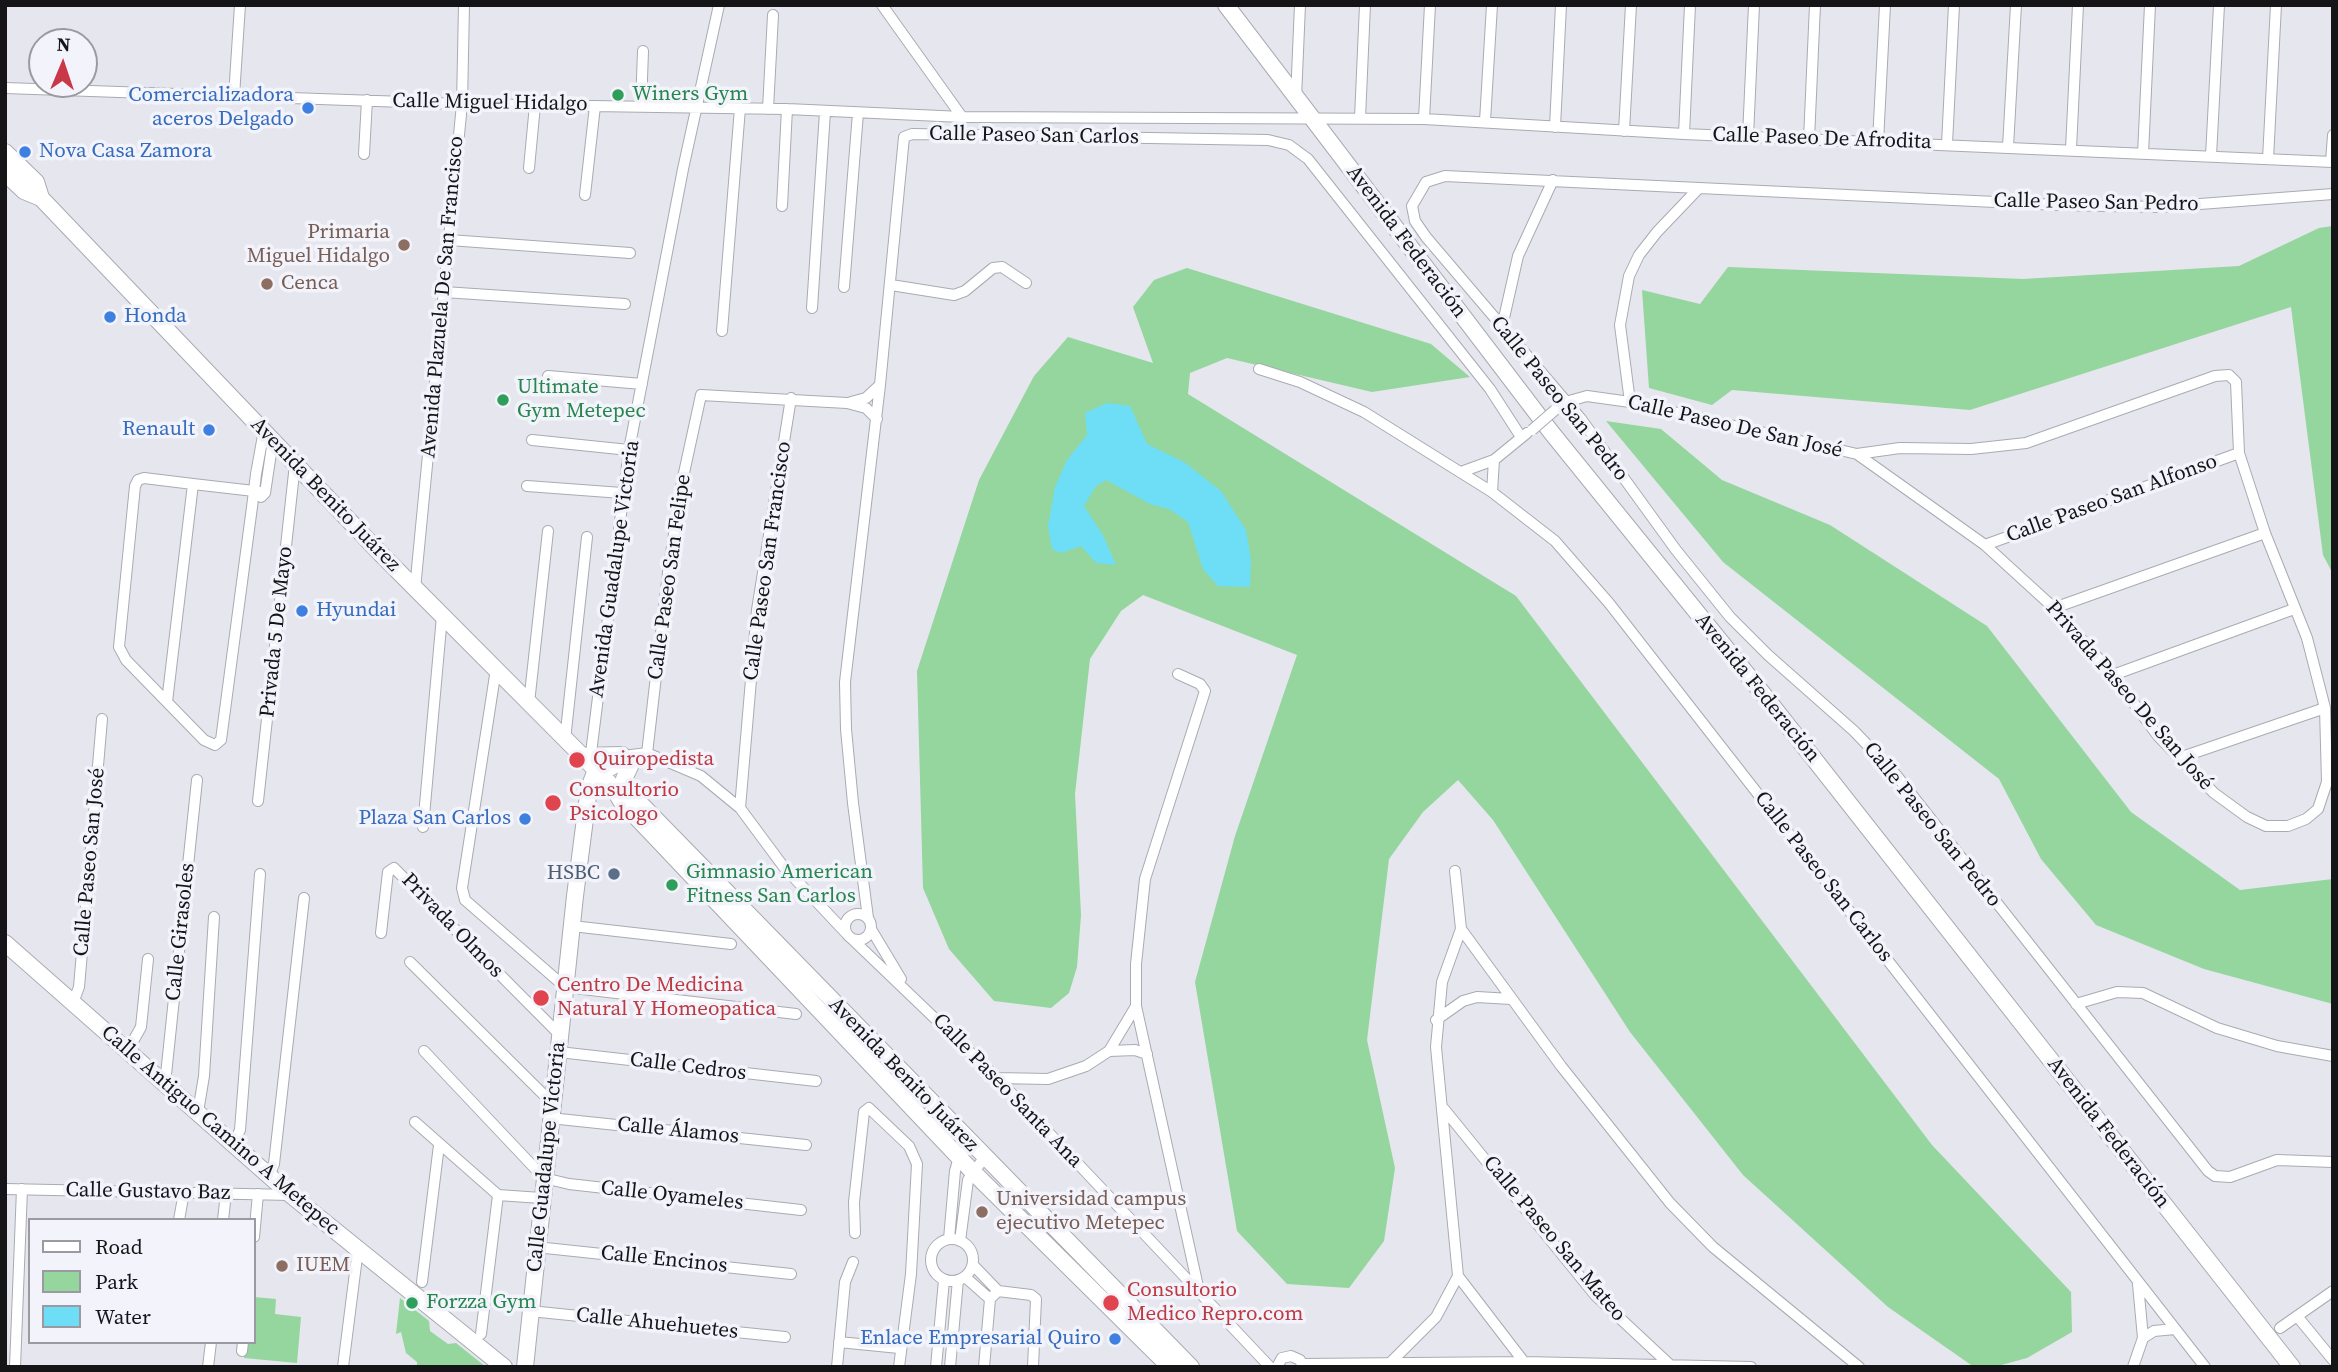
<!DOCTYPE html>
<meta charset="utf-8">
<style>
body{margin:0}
#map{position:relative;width:2338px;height:1372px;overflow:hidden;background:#e5e6ee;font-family:"Source Serif 4",serif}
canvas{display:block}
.frame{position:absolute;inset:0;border:7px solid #151518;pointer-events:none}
.legend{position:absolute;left:28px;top:1218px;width:228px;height:126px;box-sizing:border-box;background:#f2f3fb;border:2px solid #9a9aa0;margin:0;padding:9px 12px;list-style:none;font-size:21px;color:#151518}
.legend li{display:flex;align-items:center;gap:14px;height:35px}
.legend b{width:35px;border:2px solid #9a9aa0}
.north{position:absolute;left:28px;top:28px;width:70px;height:70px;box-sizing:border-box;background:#f2f3fb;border:2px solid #9a9aa0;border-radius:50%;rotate:2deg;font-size:19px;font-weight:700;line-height:28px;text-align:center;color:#151518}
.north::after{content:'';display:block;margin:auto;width:24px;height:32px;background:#c93847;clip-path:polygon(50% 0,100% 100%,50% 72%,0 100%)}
</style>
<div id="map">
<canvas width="2338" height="1372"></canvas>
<div class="frame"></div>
<ul class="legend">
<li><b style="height:9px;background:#fff"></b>Road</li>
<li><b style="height:19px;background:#94d69d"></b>Park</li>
<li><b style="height:19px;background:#6edef6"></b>Water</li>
</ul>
<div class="north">N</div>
</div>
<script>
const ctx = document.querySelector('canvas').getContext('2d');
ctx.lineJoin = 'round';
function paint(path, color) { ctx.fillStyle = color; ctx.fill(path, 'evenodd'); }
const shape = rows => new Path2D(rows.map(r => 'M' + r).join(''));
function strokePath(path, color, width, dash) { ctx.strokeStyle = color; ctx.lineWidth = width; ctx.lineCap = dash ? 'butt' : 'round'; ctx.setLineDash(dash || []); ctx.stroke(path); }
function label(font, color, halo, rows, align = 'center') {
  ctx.font = font + ' "Source Serif 4",serif'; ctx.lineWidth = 7; ctx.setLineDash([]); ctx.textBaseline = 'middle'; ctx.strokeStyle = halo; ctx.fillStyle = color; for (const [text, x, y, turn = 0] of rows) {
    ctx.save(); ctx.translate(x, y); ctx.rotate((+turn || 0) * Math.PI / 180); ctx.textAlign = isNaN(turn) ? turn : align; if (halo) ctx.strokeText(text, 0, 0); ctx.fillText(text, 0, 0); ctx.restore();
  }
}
const green = shape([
 [2333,226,2333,574,2323,555,2291,307,1970,410,1732,390,1712,405,1649,388,1642,290,1700,304,1728,267,2023,279,2239,266,2319,228],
 [1187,268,1431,344,1470,377,1372,392,1227,358,1190,373,1188,394,1516,596,1932,1145,2071,1292,2072,1332,2027,1358,1994,1367,1974,1367,1888,1307,1743,1175,1630,1032,1493,820,1458,780,1423,812,1389,859,1367,1040,1395,1168,1384,1241,1349,1288,1287,1284,1237,1231,1195,982,1235,836,1297,655,1143,595,1121,611,1090,659,1075,794,1081,915,1077,967,1069,993,1051,1008,994,1001,949,949,923,888,917,671,979,480,1034,376,1068,337,1153,363,1133,307,1154,280],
 [1606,421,1661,429,1722,480,1830,525,1987,626,2131,812,2240,890,2333,879,2333,1004,2204,969,2096,925,2041,859,1999,779,1723,562],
 [254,1297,276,1299,275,1314,301,1317,297,1363,244,1358,245,1342,254,1342],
 [400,1298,429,1321,430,1331,448,1344,456,1343,486,1367,417,1365,417,1362,406,1353,401,1332,396,1334]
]);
const water = shape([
 [1107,403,1130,406,1147,444,1184,462,1221,491,1246,530,1251,560,1250,587,1218,586,1203,569,1188,522,1169,509,1150,504,1106,480,1096,486,1084,506,1103,535,1116,565,1096,563,1081,546,1061,553,1052,549,1048,526,1055,487,1067,460,1087,435,1085,413]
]);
const street = shape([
 [882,5,962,117],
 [5,88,462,104,787,109,962,117,1424,119,1684,134,2333,162],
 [234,96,240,5],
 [1296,98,1300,5],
 [641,106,643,51],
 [768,109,773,15],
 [1360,118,1365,5],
 [1424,119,1430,5],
 [1485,121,1492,5],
 [1555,127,1561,5],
 [1624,131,1631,5],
 [1684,134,1690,5],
 [1748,136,1754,5],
 [1809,139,1815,5],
 [1878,142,1885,5],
 [1947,144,1954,5],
 [2008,147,2016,5],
 [2071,149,2078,5],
 [364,154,367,100],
 [2143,154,2150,5],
 [2211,156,2219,5],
 [2268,159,2276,5],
 [2331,162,2333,135],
 [529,168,535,105],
 [2333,194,2160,207,2059,205,1445,176,1426,182,1412,206,1415,221,1426,237,1581,419,1676,550,1730,617,1768,655,1854,731,1897,776,2208,1171,2215,1176,2230,1177,2277,1160,2333,1162],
 [585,195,595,106],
 [782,206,787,109],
 [449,240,630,253],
 [891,285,954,295,965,291,993,268,1002,267,1026,283],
 [844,287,858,113],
 [444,292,625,304],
 [812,308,825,112],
 [1502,327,1518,256,1553,180],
 [722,331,740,108],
 [1259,369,1300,382,1364,412,1492,492,1555,541,1609,603,2205,1367],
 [548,376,642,384],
 [851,402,866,398,880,385],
 [1630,402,1620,325,1629,276,1639,255,1657,232,1699,188],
 [1562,403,1587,396,1630,402,1857,454,1900,448,1971,449,2026,443,2215,376,2229,375,2236,382,2239,453,2265,533,2307,638,2325,708,2327,782,2318,809,2306,819,2288,826,2266,826,2247,817,2214,793,2158,736,2113,675,2054,608,1985,545,1857,454],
 [264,430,256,474,254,491,252,507,221,740,215,745,204,740,126,660,119,647,135,486,138,480,144,478,193,484,254,491,265,493],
 [532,440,629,450],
 [1461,472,1494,460,1527,433],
 [527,486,622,493],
 [1492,492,1494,460],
 [261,497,265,493,273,440],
 [1985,545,2239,453],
 [415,589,462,104,464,5],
 [2054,608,2265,533],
 [496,669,462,888,465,900,565,987,796,1014],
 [1178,674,1200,684,1205,691,1145,879,1136,964,1136,1006,1199,1291],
 [2113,675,2294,609],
 [167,702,193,484],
 [529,703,548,531],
 [565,740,587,537],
 [616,757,647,753,701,776,740,808,783,866,846,933],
 [2179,758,2325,708],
 [590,761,629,450,683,169,719,5],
 [646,762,668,573,682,482,701,395,847,403,866,408,877,419],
 [602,775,620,766,653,759],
 [258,801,295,464],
 [740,808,757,610,791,398],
 [423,827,442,616],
 '845 927a13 13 0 1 1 26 0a13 13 0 1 1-26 0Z',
 [868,918,853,803,846,729,845,682,880,385,904,137,912,134,1268,140,1289,145,1308,159,1490,389,1521,437],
 [572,926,731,944],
 [871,929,901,979],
 [1461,929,1561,1066,1670,1203,1713,1247,1859,1367],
 [381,933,388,872,394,868,560,1035],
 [852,939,997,1078,1270,1367],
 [410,962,552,1103],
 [73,1003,79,987,102,719],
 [2076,1004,2117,992,2143,993,2217,1028,2277,1046,2333,1056],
 [1436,1020,1463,1001,1477,997,1511,999],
 [424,1051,544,1178,569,1184,801,1210],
 [1109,1051,1135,1050,1147,1054],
 [127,1052,141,1027,148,959],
 [559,1052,816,1081],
 [997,1078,1048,1079,1086,1066,1109,1051,1136,1006],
 [165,1084,197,780],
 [1444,1109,1595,1295,1669,1364],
 [198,1112,204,1076,214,917],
 [550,1118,806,1145],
 [415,1122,498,1195,541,1198],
 [234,1143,240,1130,260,874],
 [269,1176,274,1164,304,898],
 [5,1189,291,1195],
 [179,1220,184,1192],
 [223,1220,226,1193],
 [855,1233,854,1202,864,1112,869,1108,909,1146,917,1164,911,1274,899,1367],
 [254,1237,258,1194],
 '931 1260a21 21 0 1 1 42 0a21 21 0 1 1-42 0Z',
 [949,1239,955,1171,959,1157,971,1144],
 [960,1241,968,1180,984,1158],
 [536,1247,791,1274],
 [973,1265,998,1291],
 [1458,1276,1524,1362],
 [965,1277,990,1299],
 [422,1282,439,1145],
 [530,1311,785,1337],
 [2297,1316,2333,1360],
 [2280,1328,2333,1291],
 [481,1334,498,1195],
 [2143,1338,2154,1331,2175,1329],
 [839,1342,899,1348],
 [242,1351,243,1342],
 [1390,1363,1436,1317,1458,1276,1436,1047,1442,982,1461,929,1455,871],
 [1302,1364,1524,1362,1751,1367],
 [15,1367,22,1189],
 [208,1367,211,1342],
 [343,1367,358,1249],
 [837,1367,845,1282,853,1262],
 [936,1367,944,1280],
 [950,1367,958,1280],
 [984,1367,990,1299,998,1291,1031,1295,1036,1299,1033,1367],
 [1277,1367,1282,1358,1291,1356,1300,1360,1303,1367],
 [2133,1367,2143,1338,2138,1284]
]);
const secondary = shape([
 [1226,5,1551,432,1763,694,2292,1367],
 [5,152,36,182,41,198],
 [5,173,24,191,41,198,382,555,613,787,621,801,972,1171,1170,1367],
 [580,756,622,755],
 [613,787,629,792,1191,1367],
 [629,792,624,779,631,764],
 [5,943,291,1195,504,1367],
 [525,1367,575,896,589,788,596,770]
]);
const streetBridge = shape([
 [1532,430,1555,410]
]);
const markers = [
 [618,95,7,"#2e9e5b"],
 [308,108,7,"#3f7fe0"],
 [25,152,7,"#3f7fe0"],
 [404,245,7,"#8d6e63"],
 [267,284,7,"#8d6e63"],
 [110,317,7,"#3f7fe0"],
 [503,400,7,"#2e9e5b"],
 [209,430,7,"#3f7fe0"],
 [302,611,7,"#3f7fe0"],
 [577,760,9,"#e0444e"],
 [553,803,9,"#e0444e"],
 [525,819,7,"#3f7fe0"],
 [614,874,7,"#5c6f8a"],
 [672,885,7,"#2e9e5b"],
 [541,998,9,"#e0444e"],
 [982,1212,7,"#8d6e63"],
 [282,1266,7,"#8d6e63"],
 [412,1303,7,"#2e9e5b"],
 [1111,1303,9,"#e0444e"],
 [1115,1339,7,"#3f7fe0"]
];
const leisureNames = [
 ["Winers Gym",632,95],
 ["Ultimate",517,388],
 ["Gym Metepec",517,412],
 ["Gimnasio American",686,873],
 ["Fitness San Carlos",686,897],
 ["Forzza Gym",426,1303]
];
const shopNames = [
 ["Comercializadora",294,96],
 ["aceros Delgado",294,120],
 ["Nova Casa Zamora",39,152,"left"],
 ["Honda",124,317,"left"],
 ["Renault",195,430],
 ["Hyundai",316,611,"left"],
 ["Plaza San Carlos",511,819],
 ["Enlace Empresarial Quiro",1101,1339]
];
const streetNames = [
 ["Calle Miguel Hidalgo",490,103,1],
 ["Calle Paseo San Carlos",1034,136,1],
 ["Calle Paseo De Afrodita",1822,139,2],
 ["Calle Paseo San Pedro",2096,203,1],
 ["Avenida Federación",1406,242,53],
 ["Avenida Plazuela De San Francisco",443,297,-85],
 ["Calle Paseo San Pedro",1559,399,51],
 ["Calle Paseo De San José",1735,427,13],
 ["Avenida Benito Juárez",325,495,46],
 ["Calle Paseo San Alfonso",2112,499,-20],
 ["Calle Paseo San Francisco",768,561,-82],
 ["Avenida Guadalupe Victoria",615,569,-82],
 ["Calle Paseo San Felipe",670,577,-82],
 ["Privada 5 De Mayo",277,632,-84],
 ["Avenida Federación",1757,688,51],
 ["Privada Paseo De San José",2129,696,49],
 ["Calle Paseo San Pedro",1932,825,51],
 ["Calle Paseo San José",90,862,-85],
 ["Calle Paseo San Carlos",1823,877,52],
 ["Privada Olmos",452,926,46],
 ["Calle Girasoles",181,932,-84],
 ["Calle Cedros",688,1067,7],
 ["Avenida Benito Juárez",903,1075,46],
 ["Calle Paseo Santa Ana",1007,1091,46],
 ["Calle Antiguo Camino A Metepec",220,1131,41],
 ["Calle Álamos",678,1131,6],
 ["Avenida Federación",2108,1133,52],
 ["Calle Guadalupe Victoria",547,1157,-84],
 ["Calle Gustavo Baz",148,1192,1],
 ["Calle Oyameles",672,1196,6],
 ["Calle Paseo San Mateo",1554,1239,50],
 ["Calle Encinos",664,1260,6],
 ["Calle Ahuehuetes",657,1324,6]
];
const educationNames = [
 ["Primaria",390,233,"right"],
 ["Miguel Hidalgo",390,257,"right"],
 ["Cenca",281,284],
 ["Universidad campus",996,1200],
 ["ejecutivo Metepec",996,1224],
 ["IUEM",296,1266]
];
const healthNames = [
 ["Quiropedista",593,760],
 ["Consultorio",569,791],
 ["Psicologo",569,815],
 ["Centro De Medicina",557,986],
 ["Natural Y Homeopatica",557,1010],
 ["Consultorio",1127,1291],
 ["Medico Repro.com",1127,1315]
];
const serviceNames = [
 ["HSBC",600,874]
];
paint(green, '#94d69d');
paint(water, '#6edef6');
strokePath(street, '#a9abb2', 12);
strokePath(secondary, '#a9abb2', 18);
strokePath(street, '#fff', 10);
strokePath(secondary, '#fff', 16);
strokePath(streetBridge, '#a9abb2', 12, []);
strokePath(streetBridge, '#fff', 10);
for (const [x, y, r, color] of markers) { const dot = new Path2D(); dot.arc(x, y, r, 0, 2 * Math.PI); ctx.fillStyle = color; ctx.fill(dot); strokePath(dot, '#f2f3fb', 2.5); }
label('21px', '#27864d', '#f2f3fb', leisureNames, 'left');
label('21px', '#366cbe', '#f2f3fb', shopNames, 'right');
label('21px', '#151518', '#f2f3fb', streetNames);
label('21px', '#785e54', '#f2f3fb', educationNames, 'left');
label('21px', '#be3a42', '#f2f3fb', healthNames, 'left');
label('21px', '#4e5e75', '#f2f3fb', serviceNames, 'right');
</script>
